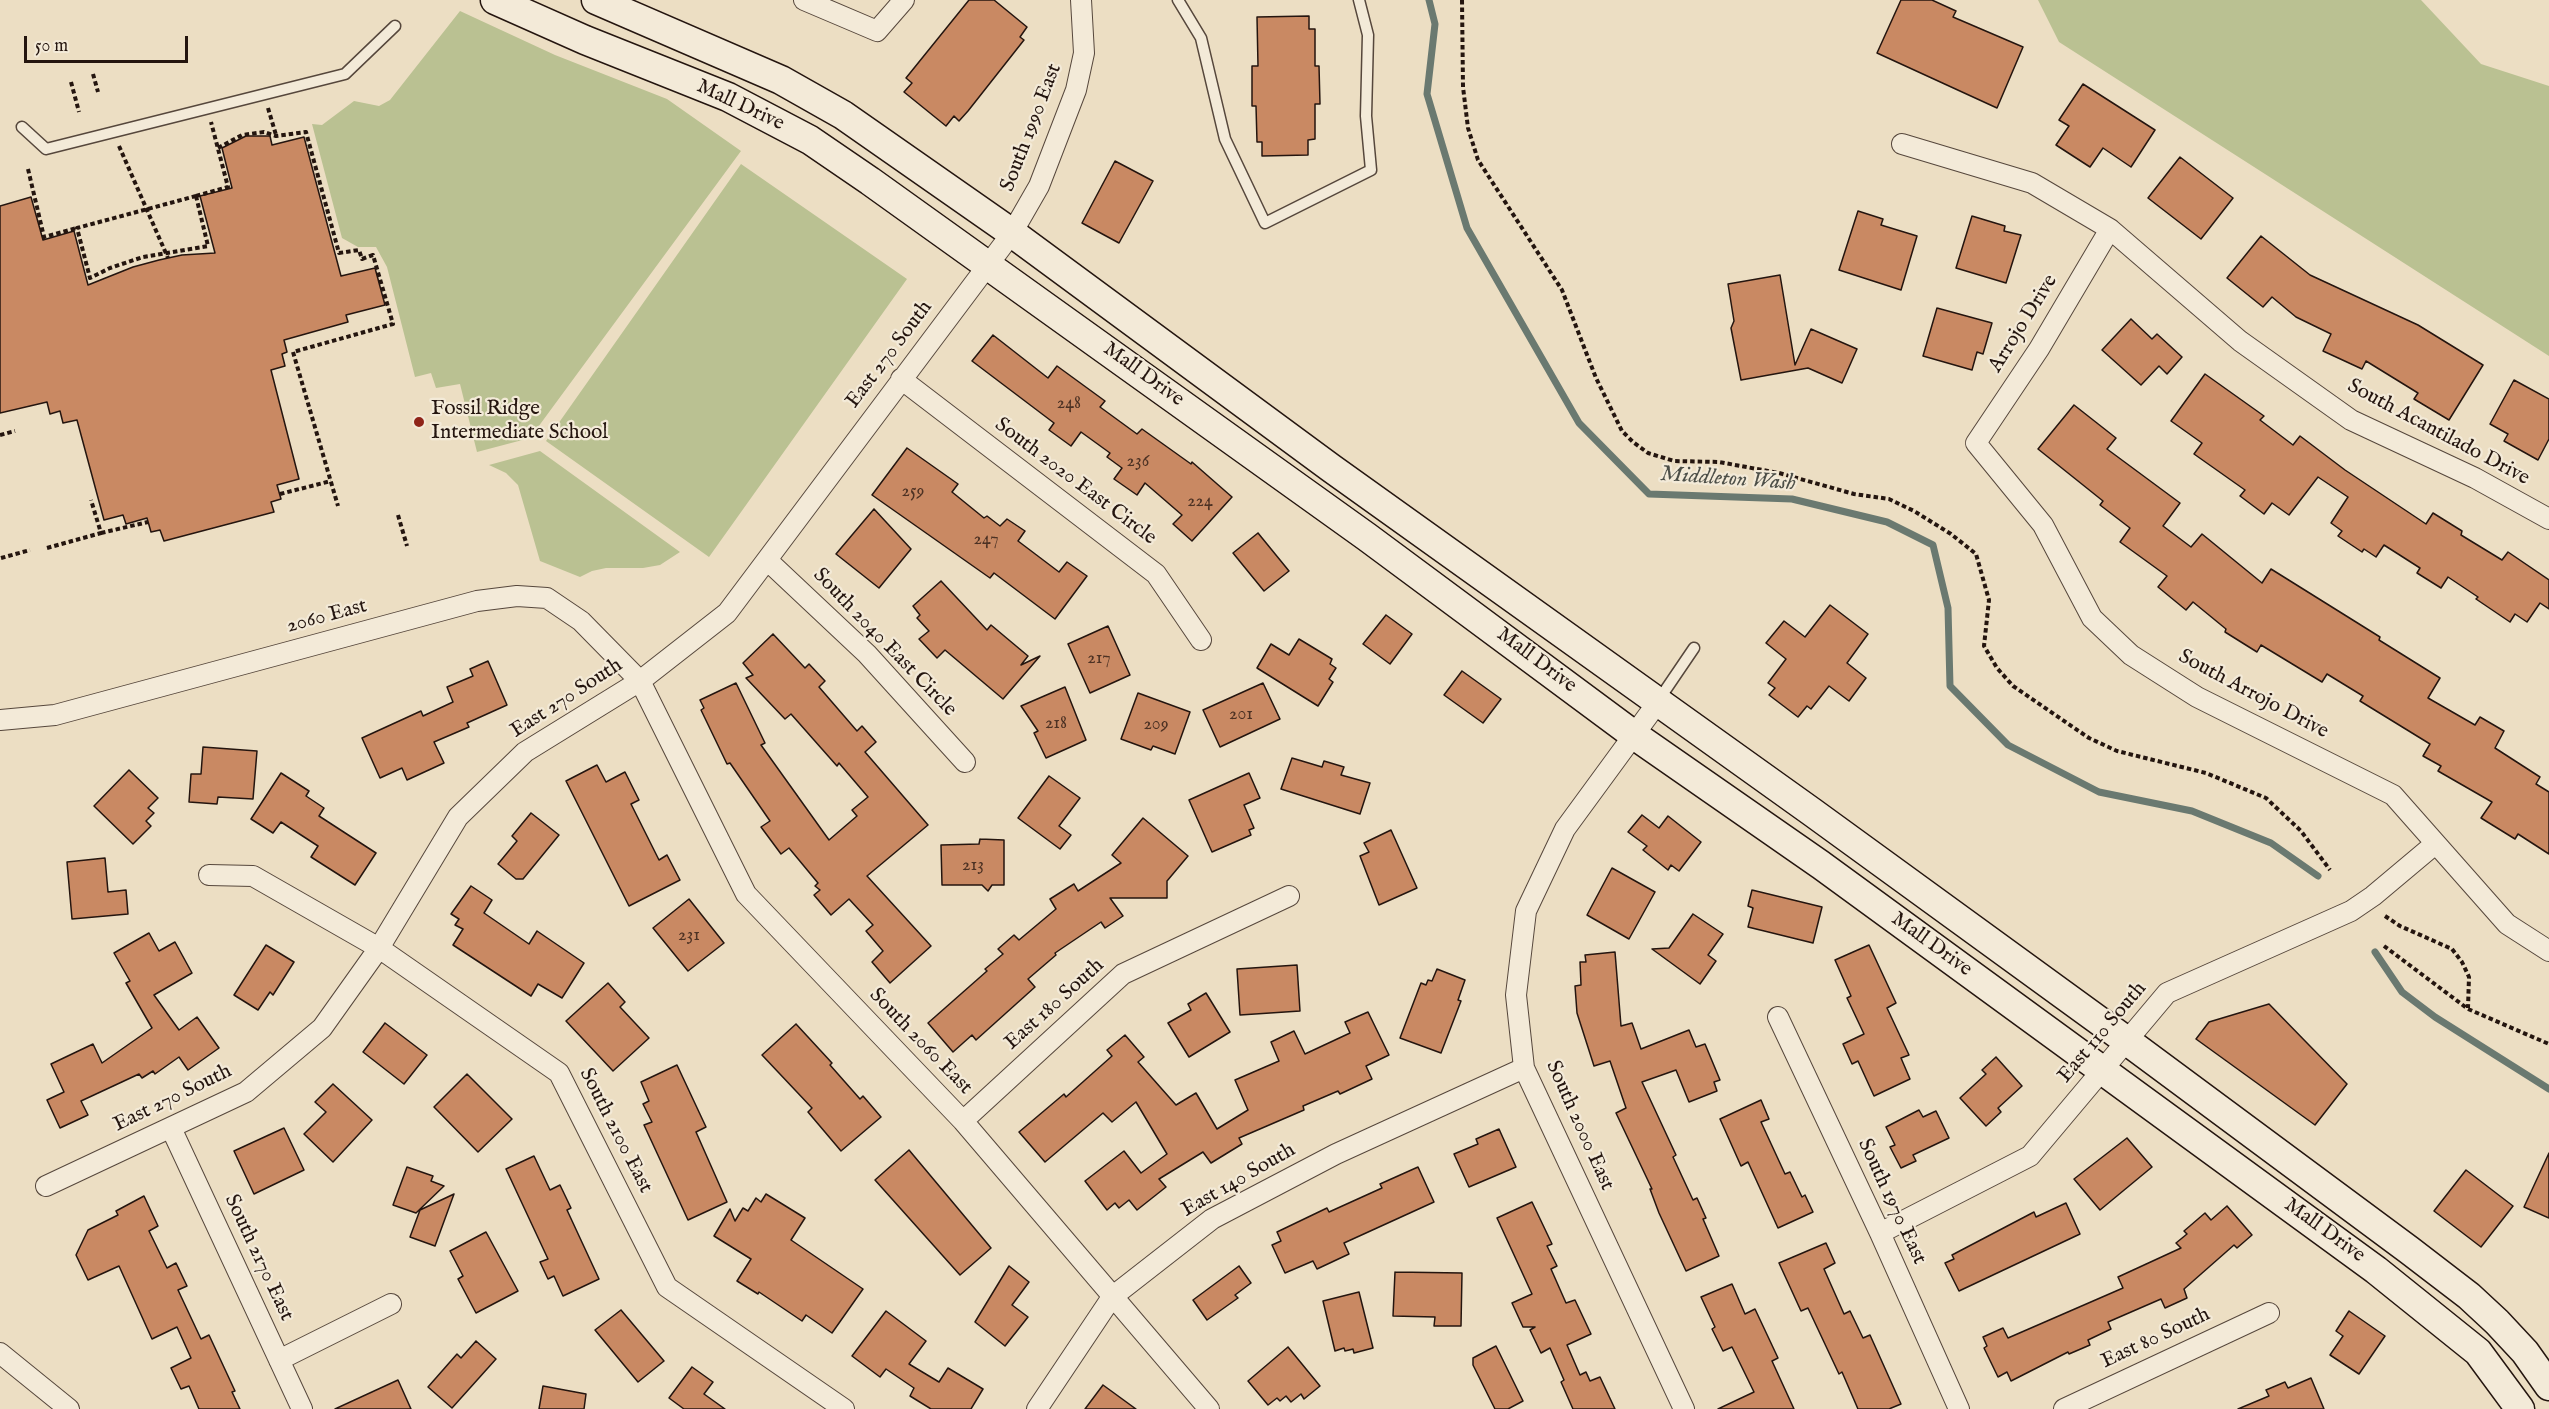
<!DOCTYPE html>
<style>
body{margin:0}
#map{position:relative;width:2549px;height:1409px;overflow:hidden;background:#ecdec3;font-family:"IM FELL English",serif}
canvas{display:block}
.scale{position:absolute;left:24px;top:36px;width:164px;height:27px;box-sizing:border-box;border:3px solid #24150f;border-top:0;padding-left:8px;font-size:18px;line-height:21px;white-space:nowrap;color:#24150f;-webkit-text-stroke:4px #f3ead8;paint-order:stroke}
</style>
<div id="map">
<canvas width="2549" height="1409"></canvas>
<div class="scale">50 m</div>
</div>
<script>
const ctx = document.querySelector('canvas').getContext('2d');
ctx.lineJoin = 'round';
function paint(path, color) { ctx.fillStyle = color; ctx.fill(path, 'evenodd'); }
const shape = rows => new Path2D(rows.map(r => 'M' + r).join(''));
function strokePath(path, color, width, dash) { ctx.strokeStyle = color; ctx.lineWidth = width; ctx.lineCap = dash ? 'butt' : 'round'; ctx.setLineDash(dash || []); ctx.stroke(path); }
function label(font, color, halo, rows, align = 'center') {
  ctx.font = font + ' "IM FELL English",serif'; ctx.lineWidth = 4.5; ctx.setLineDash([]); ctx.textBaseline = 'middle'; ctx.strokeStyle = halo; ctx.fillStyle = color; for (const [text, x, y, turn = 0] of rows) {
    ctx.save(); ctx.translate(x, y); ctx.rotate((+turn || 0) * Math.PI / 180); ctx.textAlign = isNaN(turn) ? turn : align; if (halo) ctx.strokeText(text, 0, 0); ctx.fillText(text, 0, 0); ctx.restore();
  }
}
const green = shape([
 [2038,0,2421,0,2481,64,2549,86,2549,356,2059,42],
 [460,11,555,55,667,99,741,151,530,438,477,452,460,384,436,388,431,373,415,377,387,267,376,247,358,247,342,238,312,124,322,125,354,101,379,106,390,100],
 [741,164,907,279,709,557,546,441],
 [540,451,680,552,660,565,643,568,606,568,592,571,580,577,540,561,518,485,506,473,489,465]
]);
const stream = shape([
 [1429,0,1435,24,1427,94,1467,228,1579,423,1649,494,1792,499,1887,522,1933,545,1948,608,1950,686,2008,745,2099,792,2192,811,2271,843,2318,876],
 [2375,952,2402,992,2435,1017,2549,1089]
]);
const building = shape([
 [969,0,994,0,1027,27,1020,37,1024,40,968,111,959,121,954,116,946,126,904,92,912,83,906,78,969,0],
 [1901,0,1932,0,1956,11,1953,17,2023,47,1997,108,1877,53,1901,0],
 [1309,16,1309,29,1315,29,1315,66,1319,66,1320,104,1315,104,1315,139,1308,140,1308,155,1262,156,1262,142,1257,142,1256,106,1252,106,1252,66,1258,66,1257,17,1309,16],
 [2083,84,2155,130,2131,167,2103,148,2090,167,2056,145,2069,126,2059,120,2083,84],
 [246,136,270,136,272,145,304,137,341,276,375,268,385,305,346,315,348,322,284,340,287,352,282,354,285,366,271,370,299,479,277,485,281,499,271,502,274,512,164,541,160,530,151,532,147,518,126,524,123,515,104,520,77,420,63,423,60,411,50,414,47,402,0,413,0,206,31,197,43,240,74,231,88,285,133,267,159,260,182,255,215,253,200,196,232,188,222,148,246,136],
 [2180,157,2233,198,2201,239,2148,198,2180,157],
 [1115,161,1153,181,1119,243,1082,223,1115,161],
 [1858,211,1883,219,1881,225,1917,236,1901,290,1839,270,1858,211],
 [1972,216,2005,226,2004,231,2021,235,2006,283,1956,268,1972,216],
 [2261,236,2310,275,2418,325,2483,365,2449,420,2414,399,2418,393,2366,361,2362,369,2323,351,2331,334,2296,317,2272,297,2263,307,2227,278,2261,236],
 [1780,275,1795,365,1811,329,1857,349,1842,383,1808,368,1741,380,1731,328,1734,321,1728,284,1780,275],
 [1937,308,1992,323,1983,354,1977,352,1972,370,1923,356,1937,308],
 [2131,319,2152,339,2157,334,2182,357,2167,374,2159,366,2141,385,2102,350,2131,319],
 [993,335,1048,378,1057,366,1105,401,1100,407,1137,434,1142,429,1191,464,1192,462,1232,497,1192,541,1173,524,1182,515,1145,483,1137,495,1114,479,1122,468,1107,457,1110,453,1081,432,1071,446,1049,430,1054,423,972,361,993,335],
 [2205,374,2264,416,2260,420,2293,445,2300,436,2345,470,2426,524,2433,513,2462,531,2461,535,2502,560,2508,552,2549,580,2549,609,2540,603,2527,622,2515,614,2510,622,2476,599,2478,597,2448,577,2441,588,2417,573,2420,568,2384,545,2376,557,2364,549,2362,552,2338,536,2342,531,2331,523,2348,497,2318,477,2289,515,2272,503,2264,514,2240,496,2245,490,2194,454,2202,443,2171,421,2205,374],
 [2514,380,2549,399,2549,439,2538,460,2504,441,2508,434,2490,424,2514,380],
 [2074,405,2116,438,2107,449,2180,503,2163,526,2191,547,2202,534,2262,583,2271,569,2380,637,2379,640,2440,678,2428,698,2475,725,2480,717,2504,731,2495,748,2540,777,2536,784,2549,792,2549,854,2518,834,2515,839,2481,818,2492,802,2438,771,2441,766,2423,756,2430,744,2360,701,2363,696,2327,674,2322,682,2261,645,2257,652,2225,632,2226,629,2193,602,2186,610,2158,587,2167,576,2120,542,2130,528,2100,505,2103,501,2038,449,2074,405],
 [907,448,958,484,952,492,984,518,987,516,1000,526,1007,519,1025,531,1018,541,1059,572,1067,562,1087,576,1055,619,994,573,990,578,872,495,907,448],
 [874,509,911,549,879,588,836,554,874,509],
 [1258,533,1289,571,1264,591,1233,553,1258,533],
 [941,581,987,630,991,625,1028,656,1021,665,1040,656,1003,699,945,650,937,658,919,639,929,631,917,618,920,615,913,606,941,581],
 [1830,605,1868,634,1847,663,1866,678,1849,701,1829,686,1811,709,1807,706,1798,717,1769,695,1775,688,1768,683,1786,659,1766,643,1784,621,1805,637,1830,605],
 [1386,615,1412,634,1390,664,1363,644,1386,615],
 [1108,626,1130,675,1090,693,1068,644,1108,626],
 [773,634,805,668,809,664,825,681,819,687,857,731,862,726,876,742,865,752,928,825,867,876,931,946,890,983,872,962,883,951,866,931,873,925,849,899,831,915,814,895,820,890,815,886,818,883,789,848,781,854,761,827,770,821,730,763,727,764,701,710,704,708,700,700,736,683,765,743,761,745,829,840,857,816,852,810,868,797,839,763,837,766,791,714,785,719,746,678,753,675,743,663,773,634],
 [1299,639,1332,659,1330,664,1336,668,1329,679,1333,682,1318,706,1257,668,1271,644,1289,655,1299,639],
 [488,661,507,705,467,723,469,727,434,742,444,763,407,780,402,768,380,778,362,738,421,711,423,716,453,702,447,687,473,676,470,669,488,661],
 [1462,671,1501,699,1483,723,1444,695,1462,671],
 [1263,683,1280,719,1220,747,1203,710,1263,683],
 [1065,687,1086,740,1046,758,1034,733,1038,731,1021,706,1065,687],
 [1138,693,1190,712,1175,754,1153,746,1151,750,1121,739,1138,693],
 [203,747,257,751,253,799,218,797,217,804,189,802,191,774,201,774,203,747],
 [1292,758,1322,767,1324,761,1344,767,1341,775,1370,783,1360,814,1281,789,1292,758],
 [597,765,606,782,625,772,639,800,631,804,659,860,667,855,680,880,629,906,566,781,597,765],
 [129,770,158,798,148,808,154,813,146,821,151,826,133,844,94,806,129,770],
 [281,773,309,791,306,796,324,808,319,816,376,853,355,885,311,857,318,846,281,822,273,833,251,819,281,773],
 [1249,773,1260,798,1244,805,1254,828,1249,830,1251,835,1212,852,1189,800,1249,773],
 [1049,776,1080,798,1059,826,1071,835,1060,849,1018,818,1049,776],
 [531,813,559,835,523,879,516,879,498,864,517,841,512,836,531,813],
 [1642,815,1659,828,1668,816,1701,842,1679,871,1671,865,1668,870,1643,850,1647,846,1628,832,1642,815],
 [1143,818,1188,856,1167,881,1167,898,1110,898,1123,916,1105,928,1101,922,1055,953,1056,955,1028,979,1035,987,976,1040,972,1035,953,1052,928,1023,987,971,985,969,1003,954,998,949,1014,935,1019,940,1056,909,1050,899,1074,884,1078,891,1121,863,1112,855,1143,818],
 [1391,830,1417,888,1379,905,1360,856,1369,852,1364,843,1391,830],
 [980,839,1004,840,1004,885,992,885,988,891,982,885,942,885,941,845,979,844,980,839],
 [105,858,108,892,126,890,128,914,72,919,67,862,105,858],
 [1612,868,1655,892,1629,939,1587,915,1612,868],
 [471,886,492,900,484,913,529,944,537,931,584,963,562,998,538,984,531,996,453,945,463,929,455,925,459,919,451,914,471,886],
 [1752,890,1822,907,1813,943,1748,927,1753,908,1748,906,1752,890],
 [689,899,724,943,688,971,653,928,689,899],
 [1693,914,1723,934,1708,955,1716,961,1700,984,1652,949,1669,948,1693,914],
 [149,933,159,951,175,942,192,973,154,995,179,1030,197,1017,219,1048,188,1070,179,1057,155,1074,153,1071,142,1078,139,1074,81,1101,88,1115,60,1128,47,1100,64,1092,51,1064,93,1044,102,1063,152,1028,126,983,130,981,114,953,149,933],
 [266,945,294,962,273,995,270,992,258,1010,234,995,266,945],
 [1869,945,1896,1003,1887,1008,1909,1055,1901,1058,1910,1079,1874,1096,1858,1061,1852,1064,1843,1044,1864,1034,1847,998,1851,996,1835,960,1869,945],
 [1615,952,1621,1026,1632,1023,1641,1049,1689,1030,1696,1047,1705,1044,1720,1080,1714,1082,1717,1091,1689,1102,1676,1070,1642,1082,1676,1155,1673,1157,1693,1200,1697,1198,1706,1218,1703,1219,1719,1256,1686,1271,1659,1213,1650,1189,1652,1189,1616,1113,1626,1108,1610,1061,1594,1066,1577,1013,1575,986,1581,985,1580,962,1586,962,1585,955,1615,952],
 [1297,965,1300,1011,1240,1015,1237,969,1297,965],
 [1437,969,1465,980,1458,1000,1461,1001,1441,1053,1400,1038,1421,983,1426,985,1428,980,1432,981,1437,969],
 [608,983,625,1002,620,1007,649,1038,613,1071,566,1021,608,983],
 [1206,993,1230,1032,1189,1057,1168,1023,1191,1010,1188,1004,1206,993],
 [2269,1004,2347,1084,2315,1125,2196,1039,2209,1022,2269,1004],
 [1368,1012,1389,1055,1366,1066,1372,1079,1340,1094,1338,1091,1303,1106,1304,1110,1239,1138,1242,1144,1211,1163,1203,1152,1159,1179,1166,1187,1137,1210,1129,1200,1119,1208,1115,1203,1107,1210,1085,1181,1124,1151,1141,1173,1167,1154,1136,1102,1112,1122,1103,1113,1045,1162,1019,1132,1064,1094,1066,1097,1112,1056,1107,1050,1125,1035,1144,1057,1138,1062,1176,1105,1196,1093,1217,1129,1248,1110,1235,1080,1279,1061,1271,1042,1294,1031,1305,1054,1350,1033,1345,1022,1368,1012],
 [385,1023,427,1055,404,1084,363,1052,385,1023],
 [796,1024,832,1063,830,1065,860,1099,863,1096,881,1117,841,1151,808,1112,812,1108,762,1055,796,1024],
 [1996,1057,2022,1086,1998,1108,2001,1112,1986,1126,1960,1098,1986,1074,1982,1070,1996,1057],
 [677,1065,706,1127,696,1132,727,1202,688,1220,644,1125,652,1122,643,1104,649,1101,641,1082,677,1065],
 [467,1074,512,1119,478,1152,434,1107,467,1074],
 [333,1084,372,1120,333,1162,304,1134,326,1112,315,1102,333,1084],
 [1761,1100,1769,1119,1761,1122,1785,1174,1790,1172,1802,1197,1805,1195,1813,1212,1778,1228,1748,1162,1741,1166,1720,1119,1761,1100],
 [1919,1110,1923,1117,1936,1111,1949,1138,1913,1155,1916,1161,1901,1168,1890,1147,1895,1145,1886,1127,1919,1110],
 [284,1128,304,1170,254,1194,234,1151,284,1128],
 [1499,1129,1516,1167,1469,1187,1454,1154,1478,1144,1476,1139,1499,1129],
 [2127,1138,2152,1167,2100,1210,2074,1179,2127,1138],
 [909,1150,991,1248,960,1275,875,1180,909,1150],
 [2549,1153,2549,1218,2524,1207,2549,1153],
 [534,1156,550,1190,560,1185,571,1208,567,1210,599,1279,563,1296,554,1276,548,1279,540,1262,548,1259,506,1169,534,1156],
 [407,1167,433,1176,431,1181,444,1186,416,1213,393,1205,407,1167],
 [1418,1167,1434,1202,1344,1243,1349,1254,1317,1269,1313,1261,1285,1273,1272,1245,1281,1241,1277,1232,1327,1208,1329,1212,1382,1188,1380,1184,1418,1167],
 [2466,1170,2513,1206,2481,1247,2434,1211,2466,1170],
 [454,1194,435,1246,410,1237,420,1210,454,1194],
 [766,1194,805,1218,791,1240,863,1289,832,1333,806,1315,802,1321,759,1292,758,1294,737,1281,751,1259,714,1236,730,1209,735,1221,743,1208,748,1211,756,1198,761,1202,766,1194],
 [144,1196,158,1226,149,1231,167,1268,176,1263,187,1286,178,1290,201,1339,209,1335,235,1391,232,1392,240,1409,199,1409,189,1386,181,1389,171,1368,191,1358,177,1327,152,1339,119,1266,88,1280,76,1255,88,1230,118,1215,116,1211,144,1196],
 [1532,1202,1552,1244,1547,1246,1557,1266,1551,1269,1566,1303,1575,1300,1591,1334,1567,1345,1580,1375,1586,1372,1590,1381,1600,1377,1615,1409,1573,1409,1561,1382,1564,1380,1550,1348,1541,1353,1530,1330,1535,1327,1523,1327,1512,1303,1532,1294,1497,1218,1532,1202],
 [2066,1203,2080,1234,1959,1291,1945,1263,1954,1259,1952,1255,2034,1212,2036,1217,2066,1203],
 [2227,1206,2252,1235,2237,1248,2234,1245,2184,1289,2187,1298,2165,1308,2161,1299,2108,1322,2111,1329,2088,1340,2090,1345,2069,1354,2068,1352,2011,1381,2007,1372,1998,1377,1984,1348,1987,1346,1983,1337,2003,1328,2008,1338,2123,1288,2118,1277,2181,1248,2176,1243,2187,1234,2184,1231,2205,1213,2211,1220,2227,1206],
 [486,1232,518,1291,476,1313,458,1279,463,1276,450,1251,486,1232],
 [1826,1243,1835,1263,1824,1269,1844,1314,1850,1311,1863,1338,1870,1335,1901,1404,1889,1409,1858,1409,1842,1372,1839,1374,1808,1308,1801,1311,1779,1263,1826,1243],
 [1009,1266,1029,1282,1012,1305,1028,1317,1005,1346,975,1322,1009,1266],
 [1239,1266,1251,1283,1235,1295,1238,1298,1207,1320,1193,1300,1239,1266],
 [1395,1272,1462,1273,1461,1326,1434,1326,1435,1317,1393,1316,1395,1272],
 [1732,1284,1745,1314,1755,1309,1778,1358,1772,1361,1794,1409,1718,1409,1754,1392,1732,1347,1723,1351,1712,1329,1715,1327,1701,1297,1732,1284],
 [1359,1292,1373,1348,1354,1353,1353,1349,1345,1351,1344,1348,1335,1351,1323,1301,1359,1292],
 [621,1310,664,1361,638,1382,595,1330,621,1310],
 [886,1311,926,1341,909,1364,939,1382,948,1368,983,1389,971,1409,931,1409,910,1396,914,1388,886,1369,880,1377,852,1356,886,1311],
 [2349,1311,2385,1336,2359,1374,2330,1355,2343,1336,2336,1331,2349,1311],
 [476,1341,496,1359,452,1408,428,1387,457,1354,461,1358,476,1341],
 [1496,1346,1523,1401,1508,1409,1495,1409,1473,1365,1473,1358,1496,1346],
 [1288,1347,1320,1386,1304,1399,1301,1394,1291,1402,1286,1396,1280,1401,1277,1398,1268,1405,1248,1381,1288,1347],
 [692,1367,713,1382,704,1394,725,1409,684,1409,669,1398,692,1367],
 [2311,1378,2324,1409,2238,1409,2269,1396,2266,1390,2285,1382,2288,1388,2311,1378],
 [398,1380,411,1409,335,1409,398,1380],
 [1103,1385,1136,1409,1085,1409,1103,1385],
 [543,1386,586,1394,584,1409,539,1409,543,1386]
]);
const path = shape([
 [1462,0,1463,87,1468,128,1478,160,1562,290,1596,378,1622,431,1633,442,1648,453,1674,461,1719,462,1779,473,1854,494,1889,499,1914,511,1951,534,1976,554,1989,600,1984,646,1997,668,2013,686,2089,738,2117,751,2206,773,2266,798,2301,831,2330,870],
 [93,74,98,92],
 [71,82,79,112],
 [268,108,276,135],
 [119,146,168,258],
 [218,148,242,135,264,132,276,136,306,132,339,253,359,250,362,259,373,255,393,324,293,352,338,506],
 [28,169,44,237,77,228],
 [196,196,208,246,143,257,110,268,90,278,77,228,196,196],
 [196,196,228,187,211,122],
 [0,435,15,431],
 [280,494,331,481],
 [398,515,407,546],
 [101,533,148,522],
 [47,548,101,533,91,500],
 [1,558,30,550],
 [2385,916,2400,926,2452,949,2462,962,2469,977,2468,1008],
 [2384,946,2468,1009,2549,1044]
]);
const service = shape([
 [1178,0,1201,38,1225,139,1265,223,1371,170,1366,116,1368,35,1359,0],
 [22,127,46,149,345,74,395,26],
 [1658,701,1694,648]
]);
const minor = shape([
 [804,0,877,31,904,0],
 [1902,144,2032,183,2110,229,2240,341,2351,420,2475,478,2549,519],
 [2110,229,2039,349,1976,443,2043,525,2092,618,2131,655,2197,697,2393,795,2507,924,2549,951],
 [901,379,1156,574,1201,640],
 [767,560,867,654,965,762],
 [1658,702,1565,829,1526,911,1516,995,1524,1068,1684,1409],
 [0,720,55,715,477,601,517,596,547,598,581,621,640,681,746,894,963,1121,1209,1409],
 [209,875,253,876,379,948,559,1073,667,1287,844,1409],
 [1778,1017,1880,1233,1959,1409],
 [963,1121,1123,974,1289,896],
 [171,1128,302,1409],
 [46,1186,246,1092,322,1028,379,948,458,817,525,752,640,681,727,613,1012,233,1039,186,1076,90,1084,53,1081,0],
 [1880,1233,2030,1156,2167,993,2351,911,2373,896,2435,844],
 [0,1353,69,1409],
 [279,1360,391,1304],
 [1037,1409,1112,1297,1212,1219,1336,1154,1524,1068],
 [2064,1409,2269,1313]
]);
const secondary = shape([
 [495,0,585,40,728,97,810,140,870,181,1367,537,1634,735,1821,865,2376,1270,2478,1352,2520,1409],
 [596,0,781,80,843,115,1012,233,1331,468,1812,812,2127,1041,2409,1250,2469,1296,2497,1322,2525,1352,2549,1386]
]);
const markers = [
 [419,422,6,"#8f2418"]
];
const numberNames = [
 ["248",1069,404],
 ["236",1138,462],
 ["259",913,492],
 ["224",1200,502],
 ["247",986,540],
 ["217",1099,659],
 ["201",1241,715],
 ["218",1056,724],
 ["209",1156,725],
 ["213",973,866],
 ["231",689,936]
];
const streetNames = [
 ["Mall Drive",740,106,25],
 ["South 1990 East",1032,128,-69],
 ["Arrojo Drive",2024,324,-58],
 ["East 270 South",890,355,-53],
 ["Mall Drive",1143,375,36],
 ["South Acantilado Drive",2438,433,28],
 ["South 2020 East Circle",1075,482,37],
 ["2060 East",327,617,-15],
 ["South 2040 East Circle",884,643,46],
 ["Mall Drive",1536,661,37],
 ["South Arrojo Drive",2253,695,28],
 ["East 270 South",567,699,-33],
 ["Mall Drive",1931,945,36],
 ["East 180 South",1055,1005,-42],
 ["East 110 South",2103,1033,-50],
 ["South 2060 East",920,1042,46],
 ["East 270 South",173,1099,-26],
 ["South 2000 East",1579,1126,66],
 ["South 2100 East",615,1131,63],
 ["East 140 South",1239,1181,-30],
 ["South 1970 East",1891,1202,65],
 ["Mall Drive",2324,1231,36],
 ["South 2170 East",258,1258,65],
 ["East 80 South",2156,1339,-25]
];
const poiNames = [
 ["Fossil Ridge",431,410],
 ["Intermediate School",431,434]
];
const waterNames = [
 ["Middleton Wash",1728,480,4]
];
paint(green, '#bac192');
strokePath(stream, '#6a7970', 7);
paint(building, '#c98963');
strokePath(building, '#24150f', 1.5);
strokePath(service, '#56473c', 13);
strokePath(minor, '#56473c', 22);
strokePath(secondary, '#24150f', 31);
strokePath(path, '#24150f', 4, [4.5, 3]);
strokePath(service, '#f3ead8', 10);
strokePath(minor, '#f3ead8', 20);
strokePath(secondary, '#f3ead8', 28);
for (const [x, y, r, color] of markers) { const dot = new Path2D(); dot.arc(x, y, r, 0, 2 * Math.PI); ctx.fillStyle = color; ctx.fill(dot); strokePath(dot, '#f3ead8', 2); }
label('18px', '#4d3224', null, numberNames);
label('21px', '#24150f', '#f3ead8', streetNames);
label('21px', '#24150f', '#f3ead8', poiNames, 'left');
label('italic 22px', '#4d4f48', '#f3ead8', waterNames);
</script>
